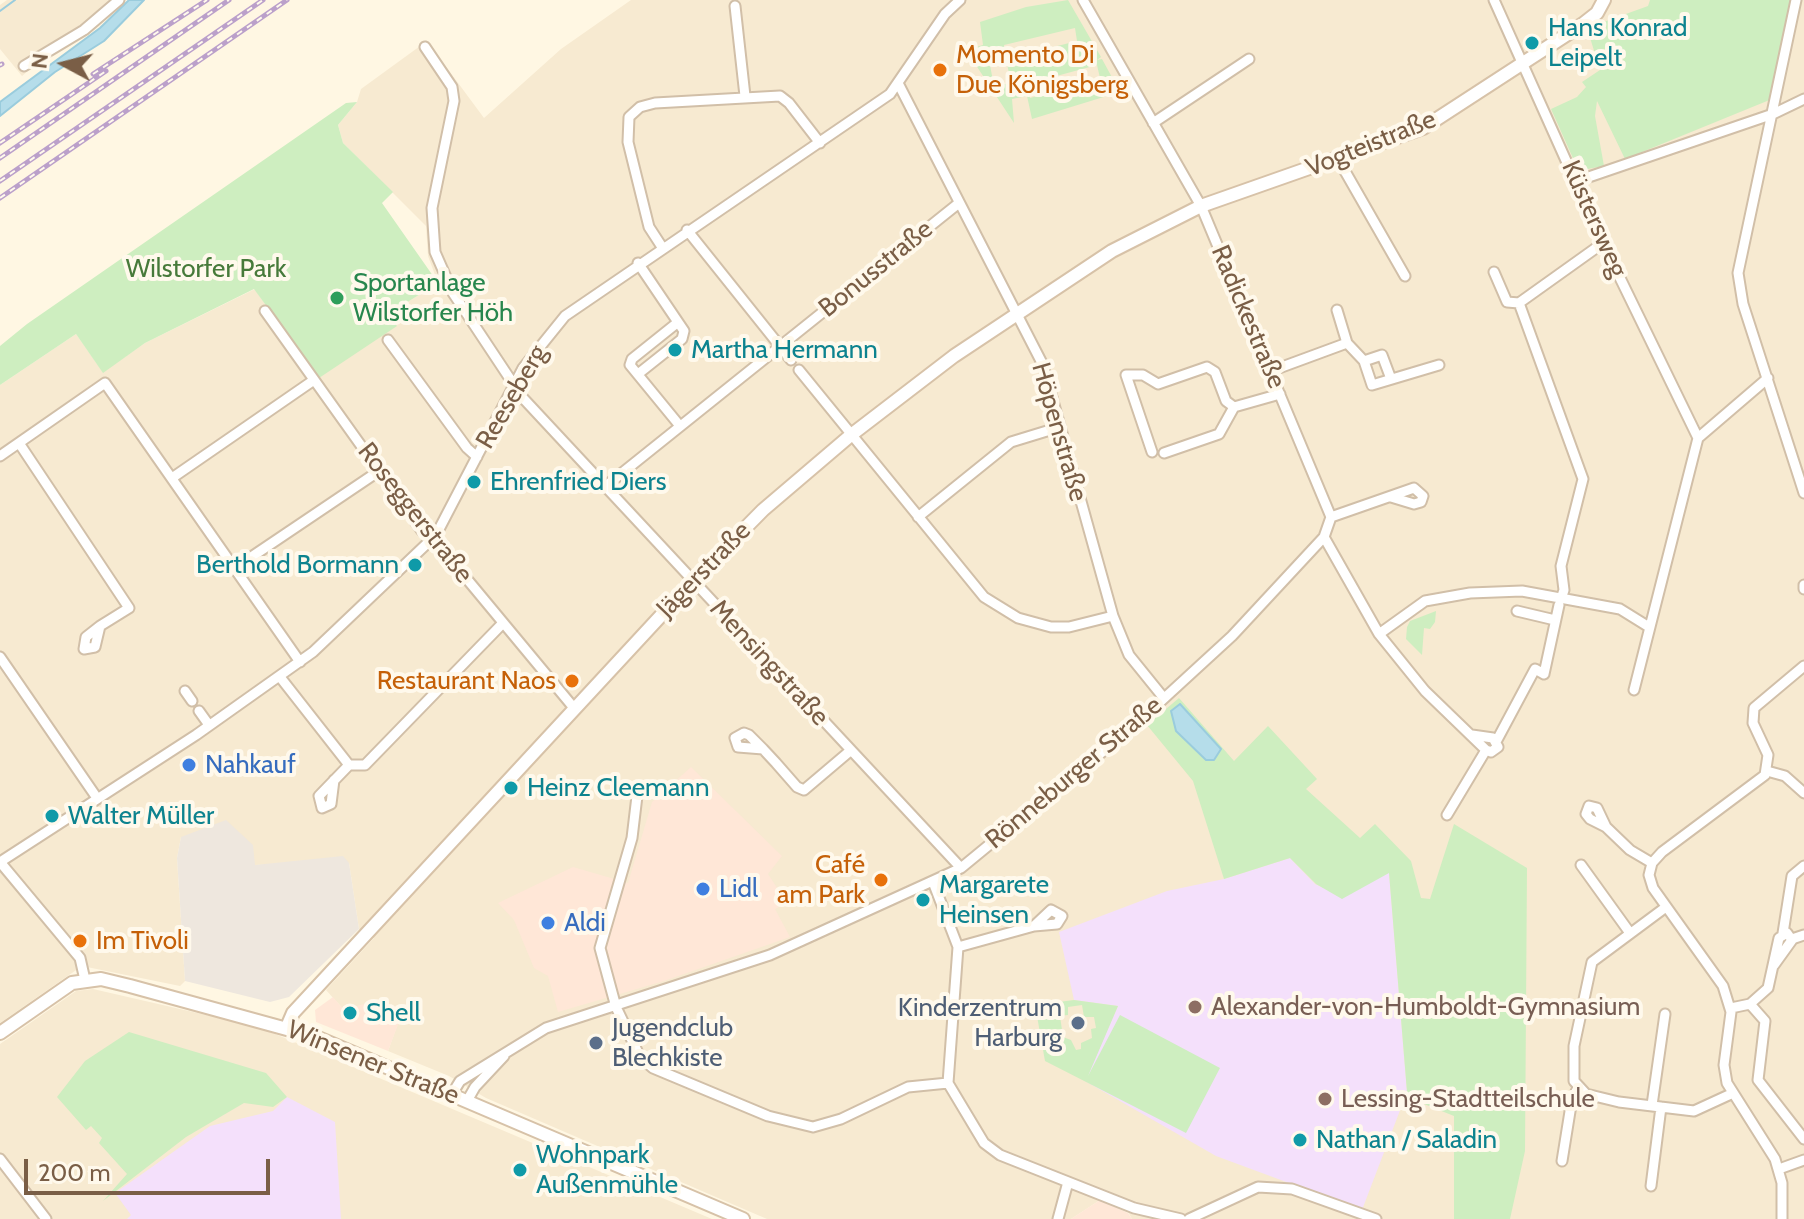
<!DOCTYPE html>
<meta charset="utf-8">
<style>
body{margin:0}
#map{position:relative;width:1804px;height:1219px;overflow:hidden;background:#fff7e3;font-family:Cabin,sans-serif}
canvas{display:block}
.north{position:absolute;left:24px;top:24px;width:80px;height:80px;-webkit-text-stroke:6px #fff9ec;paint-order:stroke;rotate:277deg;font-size:22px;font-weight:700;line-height:32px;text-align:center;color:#7a5e46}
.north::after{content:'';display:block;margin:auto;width:28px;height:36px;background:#7a5e46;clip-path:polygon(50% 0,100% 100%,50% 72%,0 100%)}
.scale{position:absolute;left:24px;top:1159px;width:246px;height:36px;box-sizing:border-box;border:4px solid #7a5e46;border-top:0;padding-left:10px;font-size:24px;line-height:28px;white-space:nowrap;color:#7a5e46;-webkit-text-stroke:6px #fff9ec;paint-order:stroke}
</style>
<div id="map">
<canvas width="1804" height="1219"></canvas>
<div class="north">N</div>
<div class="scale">200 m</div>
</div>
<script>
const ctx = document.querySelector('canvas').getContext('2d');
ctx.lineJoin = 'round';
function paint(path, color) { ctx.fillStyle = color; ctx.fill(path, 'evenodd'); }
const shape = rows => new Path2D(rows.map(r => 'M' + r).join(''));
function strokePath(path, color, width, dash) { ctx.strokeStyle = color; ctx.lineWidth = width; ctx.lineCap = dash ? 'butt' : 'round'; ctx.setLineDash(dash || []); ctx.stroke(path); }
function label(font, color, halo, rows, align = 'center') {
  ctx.font = font + ' Cabin,sans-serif'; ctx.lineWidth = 8; ctx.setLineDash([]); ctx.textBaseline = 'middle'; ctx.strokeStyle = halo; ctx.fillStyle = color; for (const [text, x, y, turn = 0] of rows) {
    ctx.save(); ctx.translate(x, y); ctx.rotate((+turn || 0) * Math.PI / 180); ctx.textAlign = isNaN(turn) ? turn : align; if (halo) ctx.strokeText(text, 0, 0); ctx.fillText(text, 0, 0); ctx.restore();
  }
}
const residential = shape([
 [7,0,113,0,22,76,0,49,0,5],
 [631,0,1804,0,1804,1219,1132,1219,1128,1212,1100,1200,1071,1219,767,1219,486,1098,449,1076,388,1051,400,1017,367,1004,344,1010,326,990,374,938,359,929,349,863,254,865,181,837,177,858,185,981,180,986,82,966,0,1023,0,385,76,334,103,372,145,343,255,289,314,376,397,325,393,319,398,308,438,283,428,256,426,226,343,143,338,125,357,102,361,89,427,41,484,118,561,49],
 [93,989,254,1026,280,1036,712,1219,0,1219,0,1044,76,991]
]);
const commercial = shape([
 [691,767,782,856,768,874,787,903,775,909,790,937,664,981,558,1012,548,976,534,968,514,920,498,903,573,867,628,883,652,802],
 [333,997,344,1010,367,1003,401,1017,388,1051,316,1022,315,1010],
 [1100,1200,1128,1213,1132,1219,1071,1219]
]);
const industrial = shape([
 [226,820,253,845,255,865,343,856,349,863,359,929,289,997,270,1002,185,981,177,858,181,837]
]);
const education = shape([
 [1290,858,1315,884,1328,890,1389,872,1407,1092,1362,1210,1216,1156,1085,1081,1118,1006,1074,1000,1059,932,1167,891,1224,879],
 [287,1097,335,1122,341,1219,127,1219,131,1215,115,1193,210,1126,273,1111]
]);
const green = shape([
 [1068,0,1101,57,1097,60,1102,59,1120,92,1032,119,1027,96,1012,99,1014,123,966,50,983,45,980,22,1026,7],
 [1075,28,1077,41,1006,59,1011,83,994,86,989,60,1006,57,1004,45],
 [1097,65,1100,78,1030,98,1027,84],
 [1650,0,1792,0,1772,99,1625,159,1597,101,1595,116,1604,166,1582,170,1576,165,1551,109,1577,97,1586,87,1582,82,1600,70,1587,28,1648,6],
 [357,102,338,125,343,143,393,192,382,203,438,283,398,308,393,319,397,326,319,378,254,289,145,343,103,373,76,334,0,385,0,346,27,324,346,103],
 [1436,611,1435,622,1430,629,1424,628,1422,655,1406,639,1407,627,1410,621],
 [1179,698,1234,761,1268,726,1317,779,1306,789,1360,838,1375,824,1411,861,1421,898,1430,899,1454,824,1527,868,1525,1151,1510,1219,1454,1219,1454,1116,1419,1102,1407,1092,1389,873,1342,899,1316,884,1290,858,1224,879,1193,781,1147,725],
 [1074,1000,1118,1006,1088,1076,1120,1015,1220,1068,1186,1133,1045,1061,1035,1005],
 [1082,1005,1084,1017,1094,1017,1096,1028,1091,1029,1092,1038,1081,1043,1081,1049,1076,1050,1071,1040,1063,1037,1060,1016,1068,1015,1068,1007],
 [129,1032,266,1073,287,1097,273,1107,244,1103,186,1137,103,1201,127,1174,99,1143,102,1138,91,1126,86,1130,57,1097,85,1061]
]);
const water = shape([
 [129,0,144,0,104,41,55,72,0,116,0,102,100,28,129,0],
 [1180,704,1221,749,1214,760,1206,760,1176,731,1171,711,1180,704]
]);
const stream = shape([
 [0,11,15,0]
]);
const street = shape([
 [1083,0,1201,206,1331,517,1324,537,1379,634,1425,691,1486,750,1491,752,1498,747,1493,738,1472,735],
 [1494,0,1603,243,1698,438],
 [1796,0,1738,273,1743,304,1804,493],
 [735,6,745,96],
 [425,47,452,87,454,101,432,208,435,252,453,293,522,397,961,868],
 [24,66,84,30,119,0],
 [899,85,1043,365,1113,616,1129,655,1163,697],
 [1153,123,1249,59],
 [1338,159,1405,276],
 [1577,181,1773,114,1804,99],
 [687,230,791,360],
 [662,247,649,227,628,142,629,117,640,107,655,103,780,96,789,103,820,143],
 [1494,272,1507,302,1519,303],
 [1337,310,1347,343,1364,361,1372,385,1439,365],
 [265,311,422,531,442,549,574,708],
 [677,323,632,359,630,365,680,426],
 [388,340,467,448,477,457],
 [1364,361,1382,355,1391,379],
 [799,370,984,597,1018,618,1051,627,1069,627,1113,616],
 [1271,371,1347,343],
 [638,374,682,339,684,331,638,263],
 [1234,407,1280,394],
 [19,443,129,608,100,626,86,637,84,649,95,647,100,626],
 [1152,452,1126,375,1143,375,1158,384,1207,367,1215,372,1226,401,1234,407,1219,434,1164,453],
 [0,456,105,383,300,662],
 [172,478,314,380],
 [607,485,959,203],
 [918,517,1011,442,1060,427],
 [1331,517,1414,488,1423,496,1421,502,1414,504,1391,497],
 [235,568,379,471],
 [1804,585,1804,589],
 [1561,599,1564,590,1561,566,1583,479,1519,303,1603,243],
 [1517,611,1555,620],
 [1379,634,1425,601,1470,593,1522,591,1620,609,1649,627],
 [0,657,97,798],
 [280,677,349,765],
 [1634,690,1698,438,1768,378],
 [185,691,192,701],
 [199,711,209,725],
 [1497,740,1535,669,1544,674,1559,605],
 [763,749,738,747,735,738,744,733,749,735,763,749,776,763,797,787,804,790,850,751],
 [349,765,365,765,503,623],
 [1767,771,1785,776,1804,793],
 [334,780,331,804,322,808,319,796,349,765],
 [637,796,632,838,600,948,616,1007,640,1057,653,1068,768,1116,813,1127,841,1119,908,1087,948,1083],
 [1447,815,1486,750],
 [1606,827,1597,808,1589,806,1586,814,1590,819,1606,827,1630,850,1652,863],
 [0,862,196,735,313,652,436,535,523,368,565,316,890,94,945,14,960,0],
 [0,862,80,958,85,980],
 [1581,865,1630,933],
 [933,882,958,947,948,1083],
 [1666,907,1592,962,1574,1046,1574,1081,1586,1094,1619,1102,1694,1111,1731,1094],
 [1783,933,1792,876,1804,866],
 [1792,939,1804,935],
 [958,947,1034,926,1057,924,1062,916,1051,910,1034,926],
 [1750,1004,1765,1021,1758,1080,1804,1139],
 [1731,1008,1750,1004,1768,988,1779,938,1787,933,1792,940,1774,965],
 [948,1083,984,1143,1000,1155,1134,1208,1181,1219],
 [452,1094,460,1081,546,1028,770,955,961,868,1135,725,1232,636,1324,537],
 [467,1101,475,1087,504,1056],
 [1652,1105,1665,1014],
 [0,1159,46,1219],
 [1562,1161,1572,1099,1578,1088],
 [1779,1169,1804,1160],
 [1651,1186,1661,1107],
 [1058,1219,1068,1182],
 [1189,1219,1258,1187,1292,1189,1376,1219],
 [1782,1219,1782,1183,1775,1159,1727,1083,1724,1065,1731,1012,1723,986,1653,888,1649,875,1652,863,1662,852,1765,775,1768,755,1753,723,1754,708,1804,666]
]);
const secondary = shape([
 [287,1027,293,1013,693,581,763,510,851,435,954,356,1112,251,1201,206,1423,128,1583,24,1597,13,1604,0],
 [0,1033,72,983,101,979,130,986,316,1037,743,1219]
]);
const rail = shape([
 [0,65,2,64],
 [93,74,207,0],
 [0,143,106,71],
 [0,158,229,0],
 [0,181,263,0],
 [0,198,287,0]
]);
const markers = [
 [1532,43,8,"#0f9aa8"],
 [940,70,8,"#e8710a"],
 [337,298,8,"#2e9e5b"],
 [675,350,8,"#0f9aa8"],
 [474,482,8,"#0f9aa8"],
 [415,565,8,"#0f9aa8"],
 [572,681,8,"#e8710a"],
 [189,765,8,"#3f7fe0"],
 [511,788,8,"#0f9aa8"],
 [52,816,8,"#0f9aa8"],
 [881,880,8,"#e8710a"],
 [703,889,8,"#3f7fe0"],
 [923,900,8,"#0f9aa8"],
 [548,923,8,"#3f7fe0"],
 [80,941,8,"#e8710a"],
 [1195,1007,8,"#8d6e63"],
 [350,1013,8,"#0f9aa8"],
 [1078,1023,8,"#5c6f8a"],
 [596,1043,8,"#5c6f8a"],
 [1325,1099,8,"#8d6e63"],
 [1300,1140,8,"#0f9aa8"],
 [520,1170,8,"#0f9aa8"]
];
const cultureNames = [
 ["Hans Konrad",1548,28],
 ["Leipelt",1548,58],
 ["Martha Hermann",691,350],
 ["Ehrenfried Diers",490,482],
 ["Berthold Bormann",399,565,"right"],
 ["Heinz Cleemann",527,788],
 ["Walter Müller",68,816],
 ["Margarete",939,885],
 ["Heinsen",939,915],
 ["Shell",366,1013],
 ["Nathan / Saladin",1316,1140],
 ["Wohnpark",536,1155],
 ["Außenmühle",536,1185]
];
const foodNames = [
 ["Momento Di",956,55],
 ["Due Königsberg",956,85],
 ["Restaurant Naos",556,681,"right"],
 ["Café",865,865,"right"],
 ["am Park",865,895,"right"],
 ["Im Tivoli",96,941]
];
const streetNames = [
 ["Vogteistraße",1371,144,-22],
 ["Küstersweg",1594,219,66],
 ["Bonusstraße",876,269,-39],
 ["Radickestraße",1248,317,67],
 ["Reeseberg",512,397,-60],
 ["Höpenstraße",1059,432,74],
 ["Roseggerstraße",415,513,52],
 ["Jägerstraße",704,570,-46],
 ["Mensingstraße",769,663,47],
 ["Rönneburger Straße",1074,773,-40],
 ["Winsener Straße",373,1063,22]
];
const parkNames = [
 ["Wilstorfer Park",206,269]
];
const leisureNames = [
 ["Sportanlage",353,283],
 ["Wilstorfer Höh",353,313]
];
const shopNames = [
 ["Nahkauf",205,765],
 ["Lidl",719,889],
 ["Aldi",564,923]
];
const educationNames = [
 ["Alexander-von-Humboldt-Gymnasium",1211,1007],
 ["Lessing-Stadtteilschule",1341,1099]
];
const serviceNames = [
 ["Kinderzentrum",1062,1008],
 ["Harburg",1062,1038],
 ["Jugendclub",612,1028,"left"],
 ["Blechkiste",612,1058,"left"]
];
paint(residential, '#f7ead1');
paint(commercial, '#ffe7d7');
paint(industrial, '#eee7de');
paint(education, '#f4e0fb');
paint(green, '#ceeec0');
paint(water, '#b5ddea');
strokePath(water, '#9accdd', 2);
strokePath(stream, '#9accdd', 2);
strokePath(street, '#d1bfa8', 13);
strokePath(secondary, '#d7c2a8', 16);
strokePath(street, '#fff', 9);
strokePath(secondary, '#fff', 12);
strokePath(rail, '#bba0ca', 5);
strokePath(rail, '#fff9ec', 2, [6]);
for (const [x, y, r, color] of markers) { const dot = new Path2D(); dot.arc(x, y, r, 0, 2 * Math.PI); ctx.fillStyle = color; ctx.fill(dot); strokePath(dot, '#fff9ec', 3); }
label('26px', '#0d838f', '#fff9ec', cultureNames, 'left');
label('26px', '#c56008', '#fff9ec', foodNames, 'left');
label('26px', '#7a5e46', '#fff9ec', streetNames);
label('26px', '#477a3a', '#fff9ec', parkNames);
label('26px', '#27864d', '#fff9ec', leisureNames, 'left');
label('26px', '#366cbe', '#fff9ec', shopNames, 'left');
label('26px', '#785e54', '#fff9ec', educationNames, 'left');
label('26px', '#4e5e75', '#fff9ec', serviceNames, 'right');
</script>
